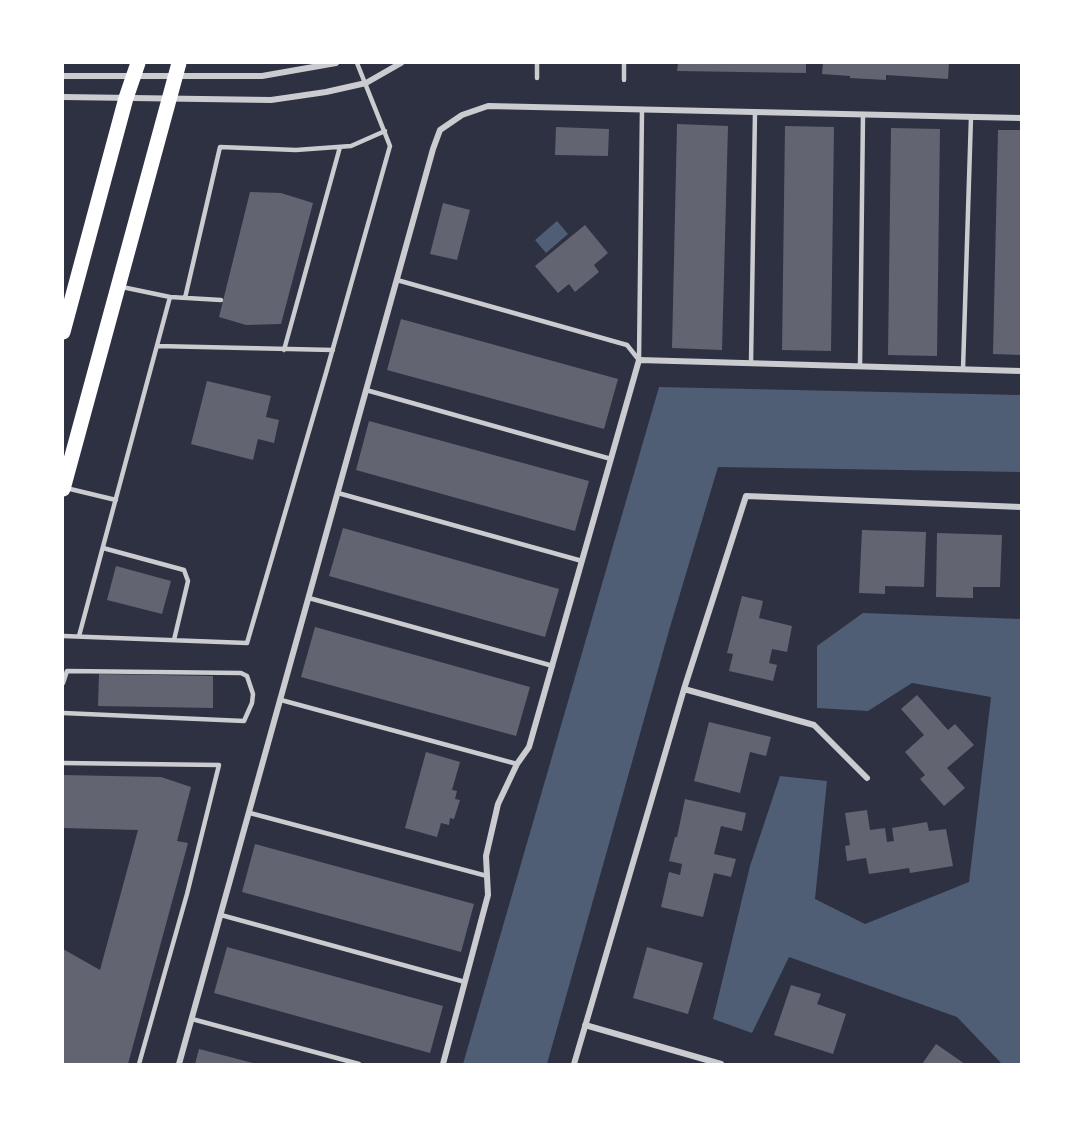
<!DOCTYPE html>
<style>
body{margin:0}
#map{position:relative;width:1084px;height:1127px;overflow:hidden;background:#2d3142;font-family:"Public Sans",sans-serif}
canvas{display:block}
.frame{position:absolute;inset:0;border:64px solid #fff;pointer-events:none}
</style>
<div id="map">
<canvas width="1084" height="1127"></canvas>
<div class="frame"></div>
</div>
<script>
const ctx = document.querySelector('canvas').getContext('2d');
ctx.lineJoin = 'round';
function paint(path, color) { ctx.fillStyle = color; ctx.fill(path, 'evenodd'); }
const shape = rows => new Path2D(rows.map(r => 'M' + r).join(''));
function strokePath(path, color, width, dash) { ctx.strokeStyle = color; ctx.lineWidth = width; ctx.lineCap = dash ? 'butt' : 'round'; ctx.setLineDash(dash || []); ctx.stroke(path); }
const water = shape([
 [557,221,568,234,546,253,535,240],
 [659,387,1021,395,1021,472,718,467,670,627,547,1064,463,1064],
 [863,613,1021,619,1021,1064,1002,1064,957,1017,789,957,752,1033,713,1019,750,866,780,776,827,781,815,899,865,924,969,882,991,697,912,683,868,711,817,708,817,646]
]);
const building = shape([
 [678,63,806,63,806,73,677,71],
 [823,63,949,63,948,79,886,75,886,80,850,78,850,76,822,74],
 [677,124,728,126,722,350,672,348],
 [785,126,834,127,831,351,782,350],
 [556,127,609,129,608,156,555,155],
 [891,128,940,129,937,356,888,355],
 [998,130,1021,130,1021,355,993,354],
 [250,192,281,193,313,203,281,324,246,325,219,317],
 [443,203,470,210,457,260,430,254],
 [585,225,608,253,594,265,599,272,575,292,569,284,558,293,535,266],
 [401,319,618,379,604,429,387,370],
 [207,381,271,396,266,417,279,420,274,443,258,439,253,460,191,444],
 [369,421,589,481,575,531,356,470],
 [343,528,559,589,545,637,329,576],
 [862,530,926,532,924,587,885,586,885,594,859,593],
 [937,533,1002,535,1000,587,973,587,973,598,936,597],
 [116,566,171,581,162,614,107,600],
 [742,596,763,601,759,618,792,626,787,652,772,649,769,663,777,665,773,681,729,671,733,654,727,653],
 [315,627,530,687,516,736,301,677],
 [99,674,213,676,213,708,98,706],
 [917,695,948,730,955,724,974,745,947,768,965,788,944,806,920,779,925,775,905,752,924,735,901,709],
 [709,722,771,737,766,756,750,752,740,793,694,781],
 [426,752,460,762,452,790,457,791,455,799,460,800,454,819,450,818,449,825,441,823,437,837,405,828],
 [63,775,161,777,191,787,177,841,188,843,128,1064,63,1064,63,949,100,970,138,830,63,828],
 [685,799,746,813,742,831,721,826,714,854,736,859,731,877,714,873,703,917,661,907,669,872,680,875,682,864,669,861,675,837,677,837],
 [867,810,870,830,885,828,887,842,894,841,892,828,927,822,929,831,946,829,953,866,910,873,909,868,869,874,866,858,847,861,845,846,850,845,845,813],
 [255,844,474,904,461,952,242,892],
 [227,947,443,1006,430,1053,214,993],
 [647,947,703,963,688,1014,633,998],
 [791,985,821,994,817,1004,846,1014,833,1054,774,1035],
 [936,1044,965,1064,922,1064],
 [199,1049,253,1063,253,1064,195,1064]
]);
const service = shape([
 [537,63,537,78],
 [624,80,624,63],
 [397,280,627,345,639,360],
 [122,287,170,297,221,300],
 [185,298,220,147,296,150,351,146,385,131],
 [157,346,333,350],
 [284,350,340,147],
 [639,360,642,109],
 [751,363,755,112],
 [860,366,863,114],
 [963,369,971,117],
 [366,390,611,459],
 [66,488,116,500],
 [338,493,582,561],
 [103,548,184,570,188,581,174,640],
 [309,598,553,666],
 [63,636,247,643,326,373,390,146,357,63],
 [79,636,170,297],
 [63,683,67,671,241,673,247,676,253,694,252,703,244,721,63,713],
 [281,700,517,764],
 [63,763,219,765,187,894,139,1064],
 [250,813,487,876],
 [221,915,465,982],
 [192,1019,359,1064]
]);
const minor = shape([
 [63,76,262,76,336,63],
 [63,97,271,100,326,92,366,83,401,63],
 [684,689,814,725,867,778],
 [585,1025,721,1064],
 [179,1064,433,149,440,130,462,115,488,106,1021,118],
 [443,1064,488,895,486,856,498,804,517,764,529,747,639,360,1021,371],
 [574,1064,684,689,746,496,1021,507]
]);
const primary = shape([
 [63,332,126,98,138,63],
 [63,489,179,63]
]);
paint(water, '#4f5d75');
paint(building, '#626471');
strokePath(service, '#caccd0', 4.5);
strokePath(minor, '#caccd0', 6);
strokePath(primary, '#fff', 15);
</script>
